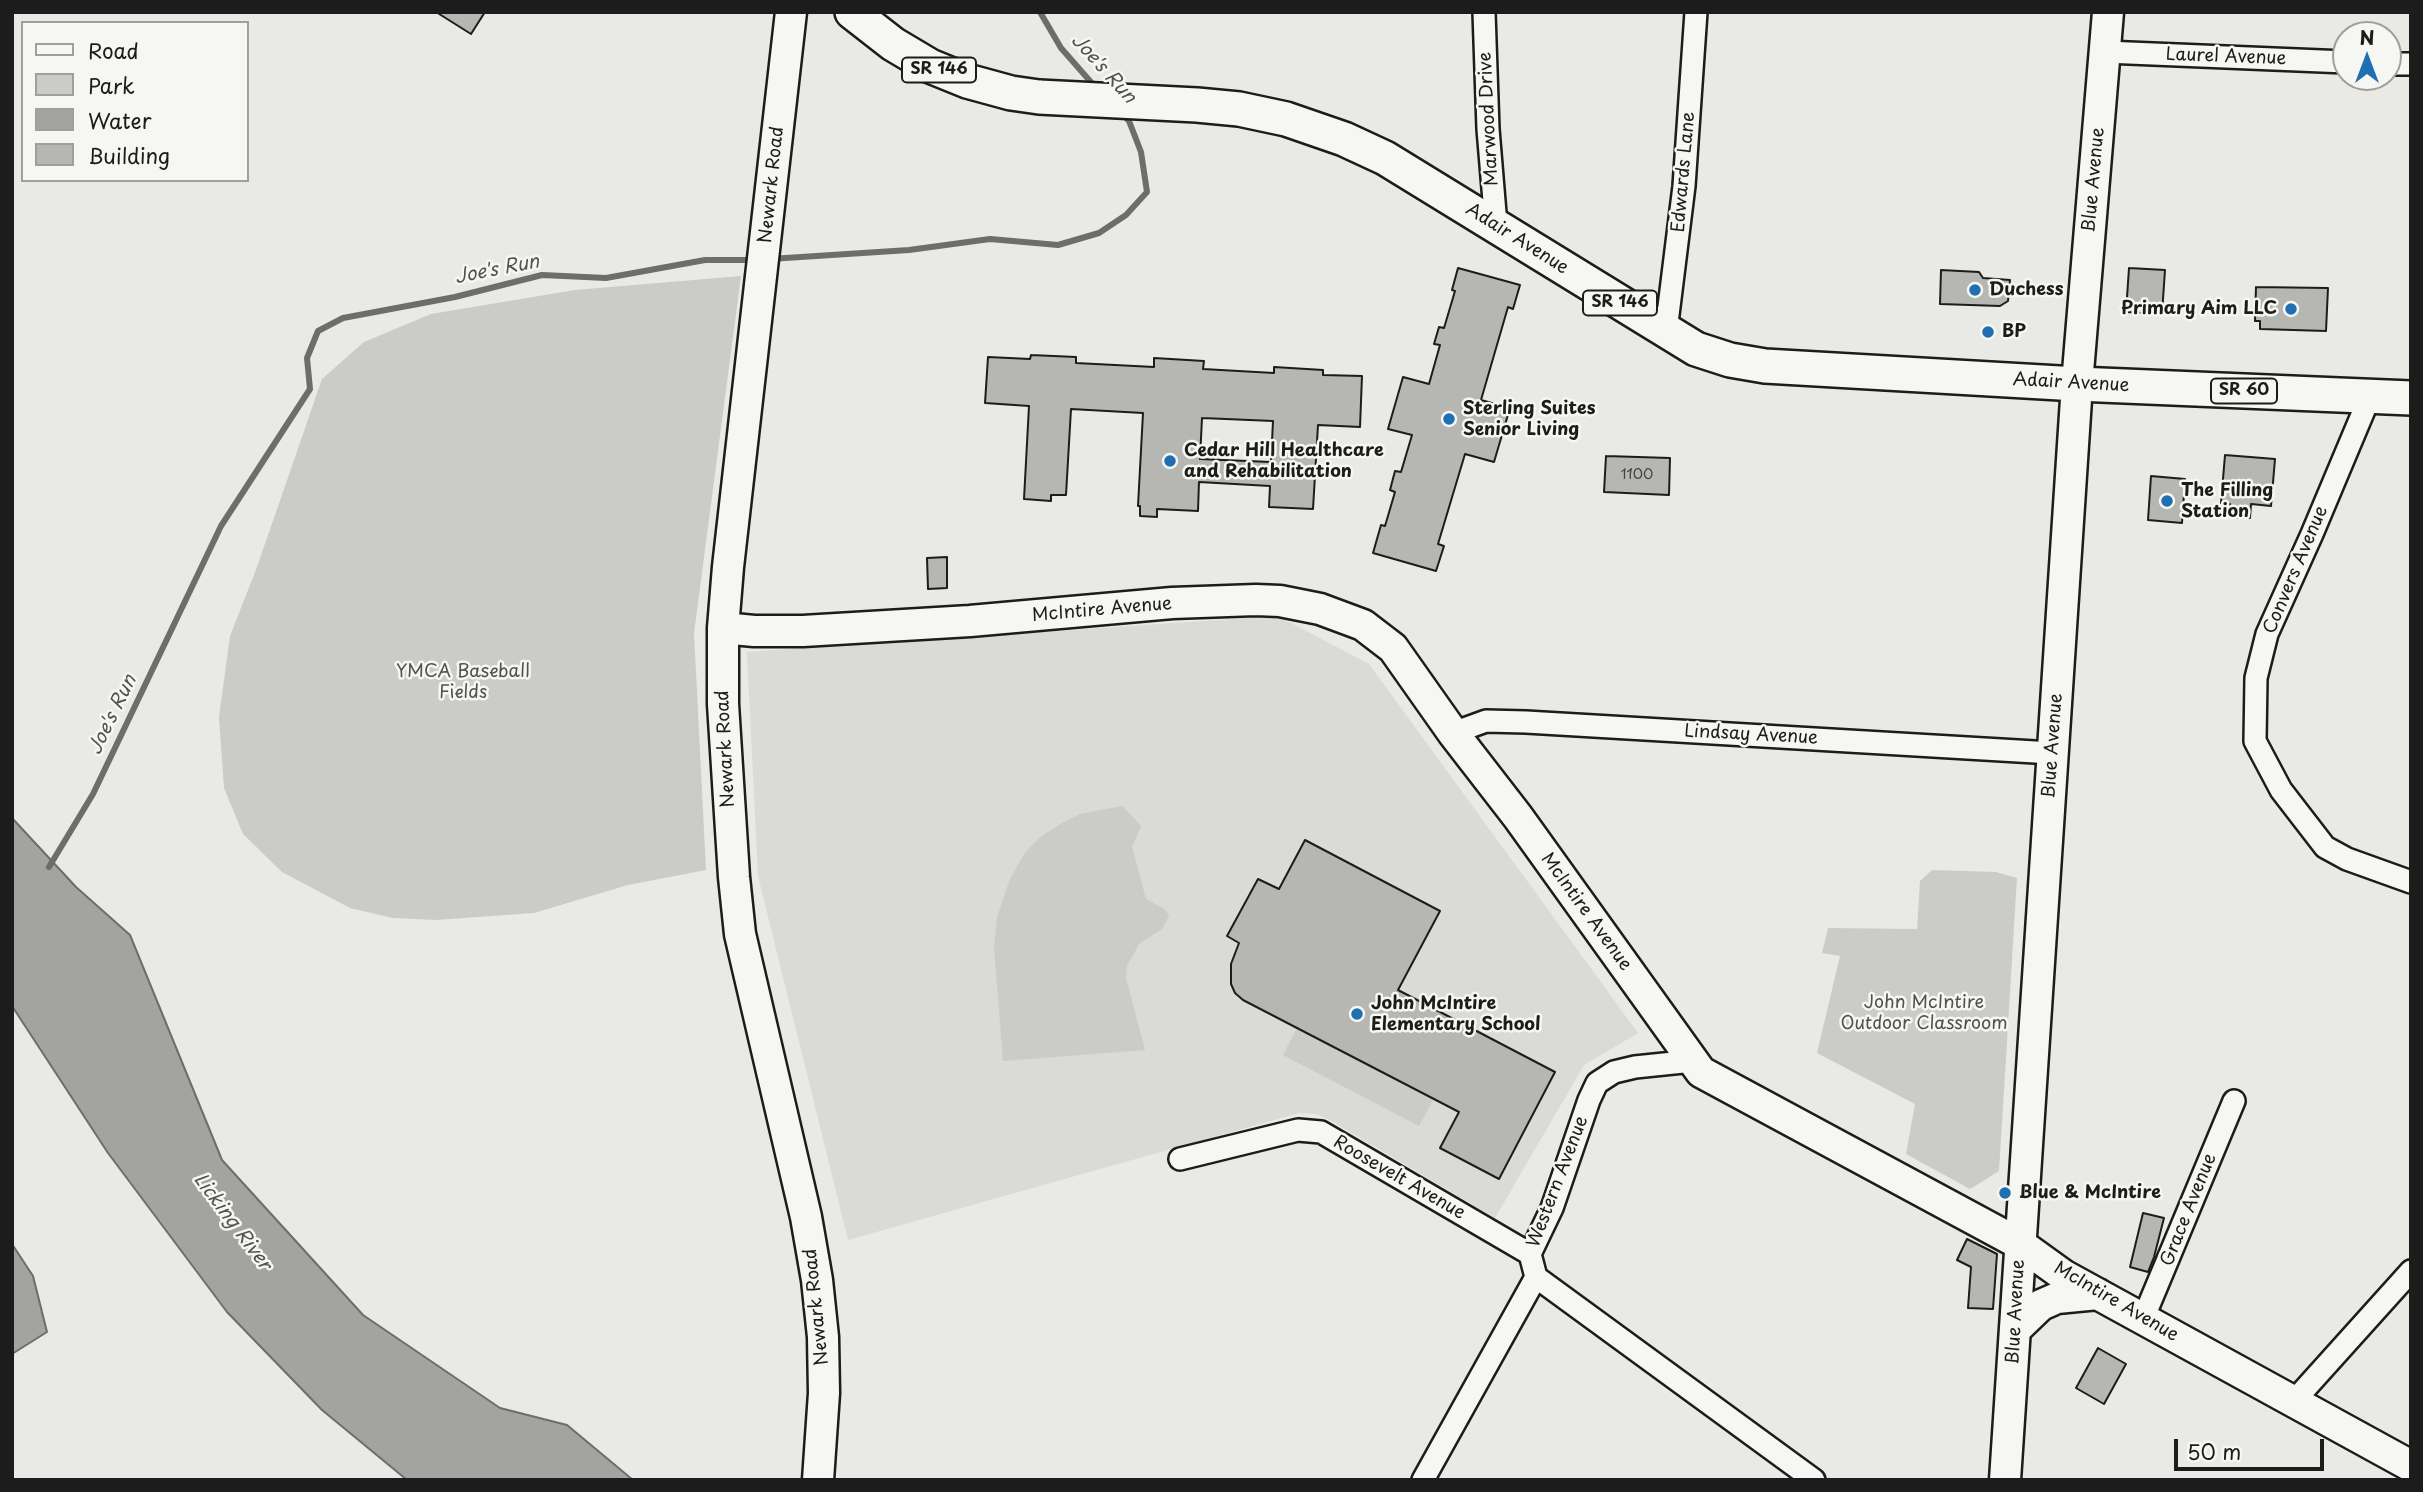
<!DOCTYPE html>
<style>
body{margin:0}
#map{position:relative;width:2423px;height:1492px;overflow:hidden;background:#e9e9e5;font-family:"Playpen Sans",sans-serif}
canvas{display:block}
.frame{position:absolute;inset:0;border:14px solid #1c1c1c;pointer-events:none}
.legend{position:absolute;left:21px;top:21px;width:228px;height:161px;box-sizing:border-box;background:#f6f6f2;border:2px solid #9f9f9c;margin:0;padding:9px 12px;list-style:none;font-size:21px;color:#1c1c1c}
.legend li{display:flex;align-items:center;gap:14px;height:35px}
.legend b{width:35px;border:2px solid #9f9f9c}
.north{position:absolute;left:2332px;top:21px;width:70px;height:70px;box-sizing:border-box;background:#f6f6f2;border:2px solid #9f9f9c;border-radius:50%;rotate:0deg;font-size:19px;font-weight:700;line-height:28px;text-align:center;color:#1c1c1c}
.north::after{content:'';display:block;margin:auto;width:24px;height:32px;background:#1f6fb2;clip-path:polygon(50% 0,100% 100%,50% 72%,0 100%)}
.scale{position:absolute;left:2174px;top:1439px;width:150px;height:32px;box-sizing:border-box;border:4px solid #1c1c1c;border-top:0;padding-left:9px;font-size:21px;line-height:24px;white-space:nowrap;color:#1c1c1c;-webkit-text-stroke:5px #f6f6f2;paint-order:stroke}
</style>
<div id="map">
<canvas width="2423" height="1492"></canvas>
<div class="frame"></div>
<ul class="legend">
<li><b style="height:9px;background:#f6f6f2"></b>Road</li>
<li><b style="height:19px;background:#cbcbc7"></b>Park</li>
<li><b style="height:19px;background:#a3a3a1"></b>Water</li>
<li><b style="height:19px;background:#b6b6b3"></b>Building</li>
</ul>
<div class="north">N</div>
<div class="scale">50 m</div>
</div>
<script>
const ctx = document.querySelector('canvas').getContext('2d');
ctx.lineJoin = 'round';
function paint(path, color) { ctx.fillStyle = color; ctx.fill(path, 'evenodd'); }
const shape = rows => new Path2D(rows.map(r => 'M' + r).join(''));
function strokePath(path, color, width, dash) { ctx.strokeStyle = color; ctx.lineWidth = width; ctx.lineCap = dash ? 'butt' : 'round'; ctx.setLineDash(dash || []); ctx.stroke(path); }
function label(font, color, halo, rows, align = 'center') {
  ctx.font = font + ' "Playpen Sans",sans-serif'; ctx.lineWidth = 5; ctx.setLineDash([]); ctx.textBaseline = 'middle'; ctx.strokeStyle = halo; ctx.fillStyle = color; for (const [text, x, y, turn = 0] of rows) {
    ctx.save(); ctx.translate(x, y); ctx.rotate((+turn || 0) * Math.PI / 180); ctx.textAlign = isNaN(turn) ? turn : align; if (halo) ctx.strokeText(text, 0, 0); ctx.fillText(text, 0, 0); ctx.restore();
  }
}
const built = shape([
 [1278,616,1369,664,1638,1033,1584,1065,1495,1218,1328,1119,1316,1114,1299,1113,848,1240,758,876,747,652]
]);
const green = shape([
 [741,276,694,633,706,870,628,885,534,913,436,920,393,918,350,908,282,872,243,834,224,788,219,717,230,636,257,567,322,379,364,342,431,314,575,290],
 [1122,806,1141,826,1132,847,1146,899,1166,910,1169,916,1162,929,1139,944,1127,966,1126,978,1145,1050,1003,1061,994,947,997,917,1010,879,1024,854,1039,838,1062,823,1080,814],
 [1932,870,1996,872,2017,878,1999,1171,1970,1189,1906,1154,1915,1104,1817,1053,1840,956,1822,953,1828,928,1917,929,1920,881],
 [1297,1028,1433,1100,1419,1126,1283,1055]
]);
const water = shape([
 [12,818,76,887,130,935,222,1160,363,1315,500,1408,567,1425,633,1480,407,1480,322,1410,227,1312,108,1153,12,1006,12,818],
 [12,1244,33,1276,47,1332,12,1354,12,1244]
]);
const stream = shape([
 [1040,12,1061,48,1097,89],
 [770,259,909,250,990,239,1058,245,1099,233,1126,215,1147,192,1141,152,1129,121,1122,114],
 [49,867,93,794,221,526,310,389,307,358,318,331,343,318,455,297,542,275,606,278,705,260,756,260]
]);
const building = shape([
 [436,12,485,12,471,34,436,12],
 [1458,268,1520,285,1513,309,1508,307,1481,400,1510,408,1494,462,1465,454,1438,544,1444,546,1436,571,1373,553,1381,525,1385,526,1395,492,1390,490,1395,471,1401,472,1412,435,1388,429,1403,377,1429,384,1440,345,1434,344,1439,327,1444,328,1455,291,1452,290,1458,268],
 [2129,268,2165,270,2162,314,2126,312,2129,268],
 [1941,270,1979,272,1983,278,2010,280,2008,301,2000,306,1940,304,1941,270],
 [2256,287,2328,288,2326,331,2260,329,2260,321,2255,321,2256,287],
 [1031,355,1076,357,1076,363,1154,367,1154,358,1204,361,1203,369,1274,373,1274,367,1323,370,1323,375,1362,376,1360,427,1318,425,1313,509,1269,507,1270,486,1199,482,1198,511,1157,509,1157,517,1140,516,1140,506,1138,506,1143,413,1071,409,1066,495,1051,495,1051,501,1024,499,1029,406,985,403,988,357,1030,359,1031,355],
 [1202,418,1273,421,1271,462,1200,459,1202,418],
 [2225,455,2275,459,2271,506,2251,504,2250,518,2229,517,2230,504,2221,503,2225,455],
 [1606,456,1670,458,1669,495,1604,492,1606,456],
 [2151,476,2185,479,2182,523,2148,520,2151,476],
 [947,557,947,588,928,589,927,558,947,557],
 [1305,840,1440,911,1398,990,1555,1072,1499,1179,1440,1148,1459,1112,1243,1000,1235,993,1231,984,1231,964,1239,943,1227,936,1258,879,1279,889,1305,840],
 [2143,1213,2164,1218,2154,1257,2148,1272,2130,1267,2143,1213],
 [1967,1239,1997,1254,1993,1309,1968,1308,1971,1267,1957,1260,1967,1239],
 [2098,1348,2126,1364,2104,1404,2076,1388,2098,1348]
]);
const street = shape([
 [1484,12,1488,129,1496,225],
 [2105,52,2346,62],
 [2388,64,2411,64],
 [1666,331,1684,186,1696,12],
 [2370,396,2312,534,2267,634,2256,678,2255,741,2281,790,2325,847,2347,859,2411,882],
 [1453,733,1486,721,1526,722,2052,753],
 [1180,1159,1298,1130,1321,1132,1530,1254],
 [1536,1277,1814,1480],
 [2143,1319,2234,1101],
 [2294,1401,2411,1271],
 [1423,1480,1536,1277,1530,1254,1552,1208,1589,1100,1597,1083,1614,1072,1635,1067,1693,1061]
]);
const secondary = shape([
 [791,12,728,567,723,628,723,704,734,877,740,934,806,1217,817,1280,823,1337,824,1393,818,1480],
 [723,628,754,631,803,631,970,621,1172,603,1256,600,1280,601,1320,609,1363,625,1393,648,1453,733,1518,817,1701,1072,2020,1244,2063,1275,2411,1466],
 [2016,1329,2041,1305,2057,1298,2098,1294],
 [2005,1480,2077,384,2108,12]
]);
const primary = shape([
 [852,12,893,44,930,66,967,81,1011,93,1039,97,1197,105,1239,109,1286,119,1344,139,1385,158,1696,349,1730,360,1765,366,2077,384,2411,398]
]);
const markers = [
 [1975,290,7,"#1f6fb2"],
 [2291,309,7,"#1f6fb2"],
 [1988,332,7,"#1f6fb2"],
 [1449,419,7,"#1f6fb2"],
 [1170,461,7,"#1f6fb2"],
 [2167,501,7,"#1f6fb2"],
 [1357,1014,7,"#1f6fb2"],
 [2005,1193,7,"#1f6fb2"]
];
const numberNames = [
 ["1100",1637,475]
];
const shields = [
 [939,70,74],
 [1620,303,74],
 [2244,391,66]
];
const shieldNames = [
 ["SR 146",939,70],
 ["SR 146",1620,303],
 ["SR 60",2244,391]
];
const streetNames = [
 ["Laurel Avenue",2226,57,2],
 ["Marwood Drive",1489,119,-93],
 ["Edwards Lane",1684,172,-85],
 ["Blue Avenue",2094,180,-85],
 ["Newark Road",772,185,-84],
 ["Adair Avenue",1517,239,32],
 ["Adair Avenue",2071,383,3],
 ["Convers Avenue",2296,570,-67],
 ["McIntire Avenue",1102,610,-5],
 ["Lindsay Avenue",1751,735,3],
 ["Blue Avenue",2053,746,-86],
 ["Newark Road",726,749,-93],
 ["McIntire Avenue",1586,912,54],
 ["Roosevelt Avenue",1399,1178,30],
 ["Western Avenue",1558,1182,-69],
 ["Grace Avenue",2189,1210,-68],
 ["McIntire Avenue",2116,1302,30],
 ["Newark Road",817,1307,-96],
 ["Blue Avenue",2016,1312,-87]
];
const poiNames = [
 ["Duchess",1989,290],
 ["Primary Aim LLC",2277,309,"right"],
 ["BP",2002,332],
 ["Sterling Suites",1463,409],
 ["Senior Living",1463,430],
 ["Cedar Hill Healthcare",1184,451],
 ["and Rehabilitation",1184,472],
 ["The Filling",2181,491],
 ["Station",2181,512],
 ["John McIntire",1371,1004],
 ["Elementary School",1371,1025],
 ["Blue & McIntire",2019,1193]
];
const parkNames = [
 ["YMCA Baseball",463,672],
 ["Fields",463,693],
 ["John McIntire",1924,1003],
 ["Outdoor Classroom",1924,1024]
];
const waterNames = [
 ["Joe's Run",1103,69,48],
 ["Joe's Run",497,270,-11],
 ["Joe's Run",113,715,-64],
 ["Licking River",232,1222,53]
];
paint(built, '#dadad6');
paint(green, '#cbcbc7');
paint(water, '#a3a3a1');
strokePath(water, '#6d6d6c', 2);
strokePath(stream, '#6d6d6c', 6);
paint(building, '#b6b6b3');
strokePath(building, '#1c1c1c', 2);
strokePath(street, '#1c1c1c', 26);
strokePath(secondary, '#1c1c1c', 35);
strokePath(primary, '#1c1c1c', 38);
strokePath(street, '#f6f6f2', 21);
strokePath(secondary, '#f6f6f2', 30);
strokePath(primary, '#f6f6f2', 33);
for (const [x, y, r, color] of markers) { const dot = new Path2D(); dot.arc(x, y, r, 0, 2 * Math.PI); ctx.fillStyle = color; ctx.fill(dot); strokePath(dot, '#f6f6f2', 2.5); }
label('14px', '#424242', null, numberNames);
for (const [x, y, w] of shields) { const box = new Path2D(); box.roundRect(x - w / 2, y - 12.5, w, 25, 5); ctx.fillStyle = '#f6f6f2'; ctx.fill(box); strokePath(box, '#1c1c1c', 2); }
label('bold 16px', '#1c1c1c', null, shieldNames);
label('18px', '#1c1c1c', '#f6f6f2', streetNames);
label('bold 18px', '#1c1c1c', '#f6f6f2', poiNames, 'left');
label('18px', '#51514f', '#f6f6f2', parkNames);
label('italic 19px', '#525251', '#f6f6f2', waterNames);
</script>
